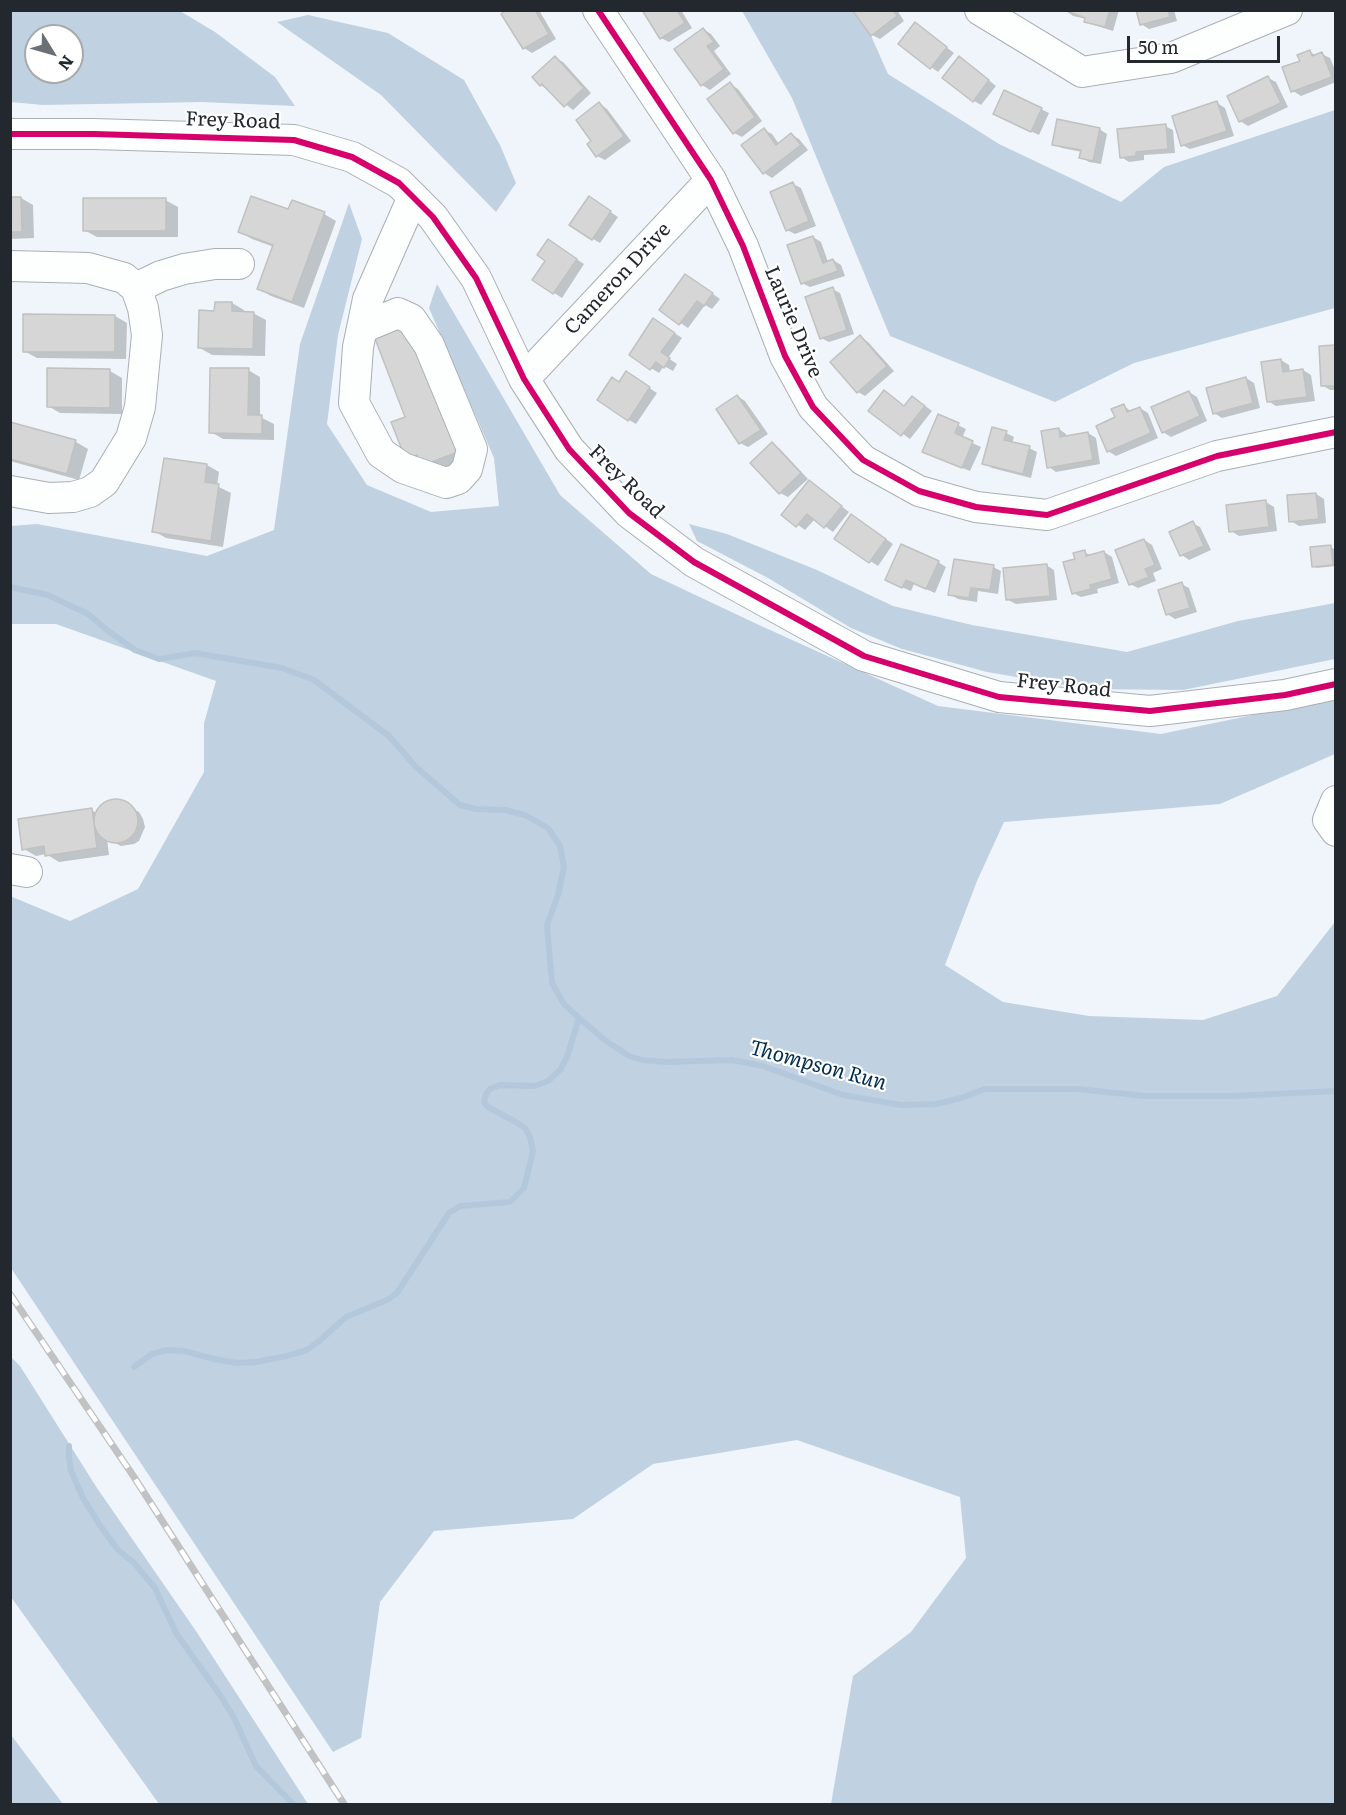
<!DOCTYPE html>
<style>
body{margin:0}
#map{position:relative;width:1346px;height:1815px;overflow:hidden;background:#eff5fa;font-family:Literata,serif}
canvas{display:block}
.frame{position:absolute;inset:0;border:12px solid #22282d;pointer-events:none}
.north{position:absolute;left:24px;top:24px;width:60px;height:60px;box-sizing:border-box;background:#fff;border:2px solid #a7a9ab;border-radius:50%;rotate:127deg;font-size:16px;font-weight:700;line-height:24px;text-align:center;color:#22282d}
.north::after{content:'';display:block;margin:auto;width:21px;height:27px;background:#6a7075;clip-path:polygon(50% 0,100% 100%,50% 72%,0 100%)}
.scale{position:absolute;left:1127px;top:36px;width:153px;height:27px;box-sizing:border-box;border:3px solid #22282d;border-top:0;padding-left:8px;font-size:18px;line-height:21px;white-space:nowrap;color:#22282d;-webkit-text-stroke:4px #fff;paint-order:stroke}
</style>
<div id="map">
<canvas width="1346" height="1815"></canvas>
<div class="frame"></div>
<div class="north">N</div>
<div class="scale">50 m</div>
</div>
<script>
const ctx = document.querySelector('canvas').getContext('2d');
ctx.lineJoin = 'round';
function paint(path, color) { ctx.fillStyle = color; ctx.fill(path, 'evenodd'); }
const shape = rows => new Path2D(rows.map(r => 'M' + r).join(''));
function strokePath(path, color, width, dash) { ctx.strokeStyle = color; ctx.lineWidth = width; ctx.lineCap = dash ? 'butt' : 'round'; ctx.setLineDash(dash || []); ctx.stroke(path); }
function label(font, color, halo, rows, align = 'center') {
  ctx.font = font + ' Literata,serif'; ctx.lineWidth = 4.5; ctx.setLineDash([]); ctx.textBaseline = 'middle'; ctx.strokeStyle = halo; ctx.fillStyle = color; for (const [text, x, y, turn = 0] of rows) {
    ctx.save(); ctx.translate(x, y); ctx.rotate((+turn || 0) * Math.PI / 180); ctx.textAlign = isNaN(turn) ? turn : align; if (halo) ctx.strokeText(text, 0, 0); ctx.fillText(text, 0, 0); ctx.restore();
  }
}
const forest = shape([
 [10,11,180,11,215,32,275,77,295,106,201,102,43,105,11,102],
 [36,36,72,36,72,72,36,72],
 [742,11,860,11,888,74,999,144,1121,202,1164,167,1335,110,1335,308,1134,363,1055,402,890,336,792,98],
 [308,15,388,33,464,80,500,145,516,183,496,212,381,95,277,22],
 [349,203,362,239,338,335,327,424,367,485,431,512,499,506,494,458,429,308,437,284,560,495,651,574,759,625,938,706,1161,734,1335,698,1335,754,1220,804,1004,822,977,881,945,965,1003,1002,1089,1016,1203,1020,1277,996,1335,922,1335,1804,831,1804,853,1676,911,1632,966,1558,960,1497,797,1440,653,1464,573,1519,434,1531,380,1602,361,1738,333,1752,11,1268,10,896,70,921,138,889,204,772,204,723,216,681,56,624,11,624,11,526,37,524,207,556,274,530,300,344],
 [689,524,727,534,817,570,893,606,972,625,1127,652,1238,621,1335,603,1335,659,1183,690,1087,689,987,672,902,649,851,628,768,578,697,541],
 [10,1356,20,1366,97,1488,198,1634,308,1804,159,1804,11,1597],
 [10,1735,11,1735,63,1804,11,1804]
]);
const shadow = shape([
 [509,10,539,10,556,39,532,53,524,48],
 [644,10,681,10,692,28,669,42,661,38],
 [854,10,897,10,904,21,880,39,872,35],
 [1065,10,1119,10,1113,31,1094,25,1086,21,1087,19,1073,16],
 [1138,10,1174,10,1177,21,1149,29,1141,24],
 [916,24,954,53,938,72,931,67],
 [703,29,711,34,720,46,714,51,731,74,710,90,702,85],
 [1310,52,1317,56,1322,54,1330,58,1336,72,1336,82,1301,96,1293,91,1302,62],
 [555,58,563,62,591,93,573,110,541,85],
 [967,63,996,86,981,105,974,101],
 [1268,78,1276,82,1288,107,1248,126,1240,121],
 [730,84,738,89,762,121,742,137,734,133],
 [1217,103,1225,108,1234,136,1190,149,1182,145],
 [600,104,607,109,631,141,605,160,597,156,593,141],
 [1041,109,1049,113,1039,135,1003,118],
 [1165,126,1173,130,1175,153,1144,155,1144,160,1129,162,1121,157],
 [1099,129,1107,134,1101,164,1089,162,1081,157,1082,152,1062,148,1054,144],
 [764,130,772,134,779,144,792,135,799,139,808,150,772,178,764,173,743,145],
 [793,184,801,188,816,226,795,234,787,230],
 [10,198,21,198,33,205,34,238,10,239],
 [165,200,178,207,178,237,97,237,84,230],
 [597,203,618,217,600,243,593,239],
 [289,211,324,214,336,221,304,308,271,296,259,289,274,247,252,239,240,232],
 [813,237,821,242,828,262,833,260,841,265,845,276,810,287,802,283],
 [556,246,584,264,562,298,534,280],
 [693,280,720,299,712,309,705,305,688,328,661,310],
 [832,289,840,293,854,334,829,342,821,338],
 [232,303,244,310,244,313,253,313,266,320,265,356,212,355,200,348,216,312],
 [115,316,127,323,126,359,37,358,24,351],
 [662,325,682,338,668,358,677,364,673,371,664,366,659,373,651,368],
 [860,337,868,342,894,371,865,396,858,392],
 [1336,346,1336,390,1330,390,1322,385],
 [1281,360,1289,365,1290,372,1303,370,1311,375,1315,401,1276,406,1268,401],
 [248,370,260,377,260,417,274,424,274,440,223,439,211,432],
 [110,371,122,378,122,414,60,413,48,406],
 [634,378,657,393,636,424,629,420,620,383],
 [1246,378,1254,383,1260,408,1222,418,1214,413],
 [1189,392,1197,397,1207,421,1171,437,1163,432],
 [737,396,745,401,768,434,748,447,740,443],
 [892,396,905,407,920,402,932,411,910,439,870,410],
 [1124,406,1132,412,1140,408,1148,413,1158,438,1116,456,1108,451,1117,418],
 [939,416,966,429,962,438,981,447,970,471,932,456],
 [407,417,474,462,439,475,407,459],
 [10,424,76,442,88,449,79,480,10,461],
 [1059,429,1066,434,1067,437,1088,433,1096,438,1100,464,1056,472,1049,467],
 [1006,433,1014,437,1012,443,1029,448,1037,452,1031,478,992,468,984,463],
 [772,444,780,449,808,479,788,497,780,493],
 [207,465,219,472,217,486,231,493,223,547,166,538,154,531],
 [810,482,849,512,833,532,815,519,805,530,783,514],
 [1316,494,1324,499,1326,523,1299,526,1291,521],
 [1266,502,1274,507,1277,531,1239,536,1231,531],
 [860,521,893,544,878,566,836,539],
 [1192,523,1200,527,1211,550,1189,560,1182,555],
 [1144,540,1152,545,1162,569,1153,573,1156,581,1138,588,1130,584],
 [1330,547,1334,549,1336,566,1317,568,1314,566],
 [1084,552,1092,556,1104,552,1112,557,1119,583,1097,589,1098,593,1081,597,1073,593,1076,560],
 [938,562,946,567,935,593,914,584,911,591,894,584],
 [1046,565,1054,570,1057,600,1016,604,1008,600],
 [993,567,1001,571,998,594,978,591,977,602,958,599,950,594],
 [1181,584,1189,588,1197,612,1175,619,1167,614],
 [117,801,139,812,143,819,145,827,139,841,134,844,121,846,107,839,109,855,59,862,46,854,36,856,24,849,91,810,97,813,103,805]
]);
const stream = shape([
 [10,587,48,595,88,614,108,631,135,650,159,659,195,653,282,668,314,680,389,736,416,767,460,805,476,809,505,810,525,815,548,828,560,846,564,867,558,895,547,925,552,983,564,1004,579,1018,606,1041,629,1056,642,1060,667,1062,732,1060,763,1066,843,1095,901,1105,936,1104,961,1098,985,1089,1076,1089,1145,1096,1233,1096,1336,1091],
 [134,1367,152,1354,167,1350,184,1351,214,1359,237,1363,256,1362,282,1357,305,1351,318,1342,346,1317,387,1300,397,1293,449,1213,460,1206,510,1202,524,1188,533,1151,530,1137,525,1128,514,1121,488,1107,484,1102,486,1094,490,1089,500,1085,535,1086,548,1081,560,1070,567,1057,579,1018],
 [69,1446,69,1457,71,1471,83,1498,101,1527,118,1550,134,1563,155,1588,176,1633,222,1698,234,1718,256,1766,293,1804]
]);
const building = shape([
 [506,10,535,10,549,34,523,49,501,14,506,10],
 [642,10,677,10,685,23,660,39,642,10],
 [852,10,893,10,897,16,871,36,852,10],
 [1064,10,1110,10,1105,27,1084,22,1085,18,1064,10],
 [1136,10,1168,10,1170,17,1140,25,1136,10],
 [915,22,947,47,930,69,898,44,915,22],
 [703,28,714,42,707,46,724,69,701,86,674,49,703,28],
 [1310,50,1312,56,1322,52,1332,77,1291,92,1282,67,1300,61,1297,55,1310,50],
 [555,56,584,88,564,107,542,84,540,86,532,77,555,56],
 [959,56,989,80,973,102,942,78,959,56],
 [1268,76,1281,103,1239,122,1227,96,1268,76],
 [730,82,755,117,733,134,707,99,730,82],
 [1004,90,1042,108,1031,132,993,114,1004,90],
 [1217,101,1227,131,1181,146,1172,116,1217,101],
 [599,102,624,136,596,157,587,144,591,141,576,120,599,102],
 [1057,119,1100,128,1093,161,1079,158,1081,150,1052,145,1057,119],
 [1166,124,1168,149,1136,152,1136,156,1120,158,1117,129,1166,124],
 [764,128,776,145,791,133,801,145,763,174,741,145,764,128],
 [793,182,809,221,786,231,770,192,793,182],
 [251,196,288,209,292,200,325,212,292,302,257,289,273,245,238,232,251,196],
 [589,196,611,211,592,240,569,225,589,196],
 [10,197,21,197,22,232,10,232,10,197],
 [83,198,166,198,166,231,83,231,83,198],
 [813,236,823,263,833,259,838,271,801,284,787,245,813,236],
 [548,239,577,259,553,294,532,280,545,261,537,255,548,239],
 [685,274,713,293,704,306,697,301,679,325,659,310,685,274],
 [833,287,847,330,820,339,805,297,833,287],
 [215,302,232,302,232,311,254,312,253,349,198,348,199,310,214,311,215,302],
 [23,314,115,315,115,352,23,352,23,314],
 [653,318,675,333,661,352,670,358,664,368,656,362,650,370,629,355,653,318],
 [408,323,458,452,421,466,417,455,406,460,391,422,405,417,374,336,408,323],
 [860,335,887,366,857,393,830,362,860,335],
 [1336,345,1336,386,1321,386,1319,346,1336,345],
 [1281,359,1283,372,1303,369,1307,397,1267,402,1261,362,1281,359],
 [47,368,110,369,110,408,47,407,47,368],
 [210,368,249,368,248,415,262,415,262,434,209,433,210,368],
 [626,371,650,387,628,421,597,400,612,377,619,382,626,371],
 [1246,377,1253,403,1213,414,1206,388,1246,377],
 [884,390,904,406,912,396,925,406,901,436,868,411,884,390],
 [1189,391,1200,416,1162,433,1151,407,1189,391],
 [737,395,761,430,739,444,716,409,737,395],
 [1124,404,1127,412,1140,407,1151,433,1107,452,1096,426,1115,417,1111,409,1124,404],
 [938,414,959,423,955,433,973,441,962,468,922,452,938,414],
 [10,422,76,440,67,474,10,459,10,422],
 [992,427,1007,431,1004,440,1030,446,1023,474,982,464,992,427],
 [1059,428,1060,437,1088,432,1093,460,1047,468,1041,431,1059,428],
 [772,442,801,473,779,494,750,463,772,442],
 [164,458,207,464,205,482,219,484,211,541,152,532,164,458],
 [809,480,842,506,824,528,807,514,796,527,781,515,809,480],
 [1316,493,1319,519,1289,522,1287,495,1316,493],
 [1266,500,1269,527,1229,532,1226,505,1266,500],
 [851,514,886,539,869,563,834,539,851,514],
 [1193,521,1204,546,1180,556,1169,532,1193,521],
 [1144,539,1155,565,1145,569,1149,577,1129,585,1115,550,1144,539],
 [901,544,939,561,926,589,906,580,902,588,885,580,901,544],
 [1331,545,1333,565,1312,567,1310,547,1331,545],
 [1085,550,1086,556,1104,551,1112,579,1090,585,1091,589,1072,594,1063,562,1075,559,1073,553,1085,550],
 [954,559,994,565,990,590,971,588,969,598,948,595,954,559],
 [1047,564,1050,596,1006,600,1003,568,1047,564],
 [1182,582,1190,608,1166,615,1158,590,1182,582],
 '94 821a22 22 0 1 1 44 0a22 22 0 1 1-44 0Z',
 [92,808,97,848,45,856,44,846,22,850,18,819,92,808]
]);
const minor = shape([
 [598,10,711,180,743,246,785,356,813,407,863,460,919,491,976,507,1047,515,1217,456,1336,432],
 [980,10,1082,72,1171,58,1287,10],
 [10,134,94,134,294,140,352,157,399,183,433,217,476,278,524,379,569,449,629,513,694,562,864,656,999,697,1150,711,1285,695,1336,684],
 [10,266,88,268,124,278,136,288,143,308,147,335,140,407,131,438,104,482,90,492,73,497,49,498,10,491],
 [136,288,161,276,184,269,215,264,239,264],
 [362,328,398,313,411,319,429,345,472,449,467,469,458,479,446,483,403,468,381,453,354,403,358,347,362,328,368,299,413,197],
 [524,379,711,180],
 [1336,801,1328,820,1336,831],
 [10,869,27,872]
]);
const rail = shape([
 [10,1294,134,1477,344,1804]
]);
const cycleway = shape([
 [598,10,711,180,743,246,785,356,813,407,863,460,919,491,976,507,1047,515,1217,456,1336,432],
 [10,134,94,134,294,140,352,157,399,183,433,217,476,278,524,379,569,449,629,513,694,562,864,656,999,697,1150,711,1285,695,1336,684]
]);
const streetNames = [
 ["Frey Road",233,121,2],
 ["Cameron Drive",618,279,-47],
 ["Laurie Drive",793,322,67],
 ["Frey Road",626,482,44],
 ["Frey Road",1064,686,6]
];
const waterNames = [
 ["Thompson Run",818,1066,15]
];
paint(forest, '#c0d1e1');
paint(shadow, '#0003');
strokePath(stream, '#b4c8dc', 6);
paint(building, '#d7d6d6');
strokePath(building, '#c1c1c0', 1.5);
strokePath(minor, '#aaafb4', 32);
strokePath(minor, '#fdfefe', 30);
strokePath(rail, '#c1c2c4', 7);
strokePath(rail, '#fff', 4.5, [14]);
strokePath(cycleway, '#d6006c', 6);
label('20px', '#22282d', '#fff', streetNames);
label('italic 21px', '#002c4e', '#fff', waterNames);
</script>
